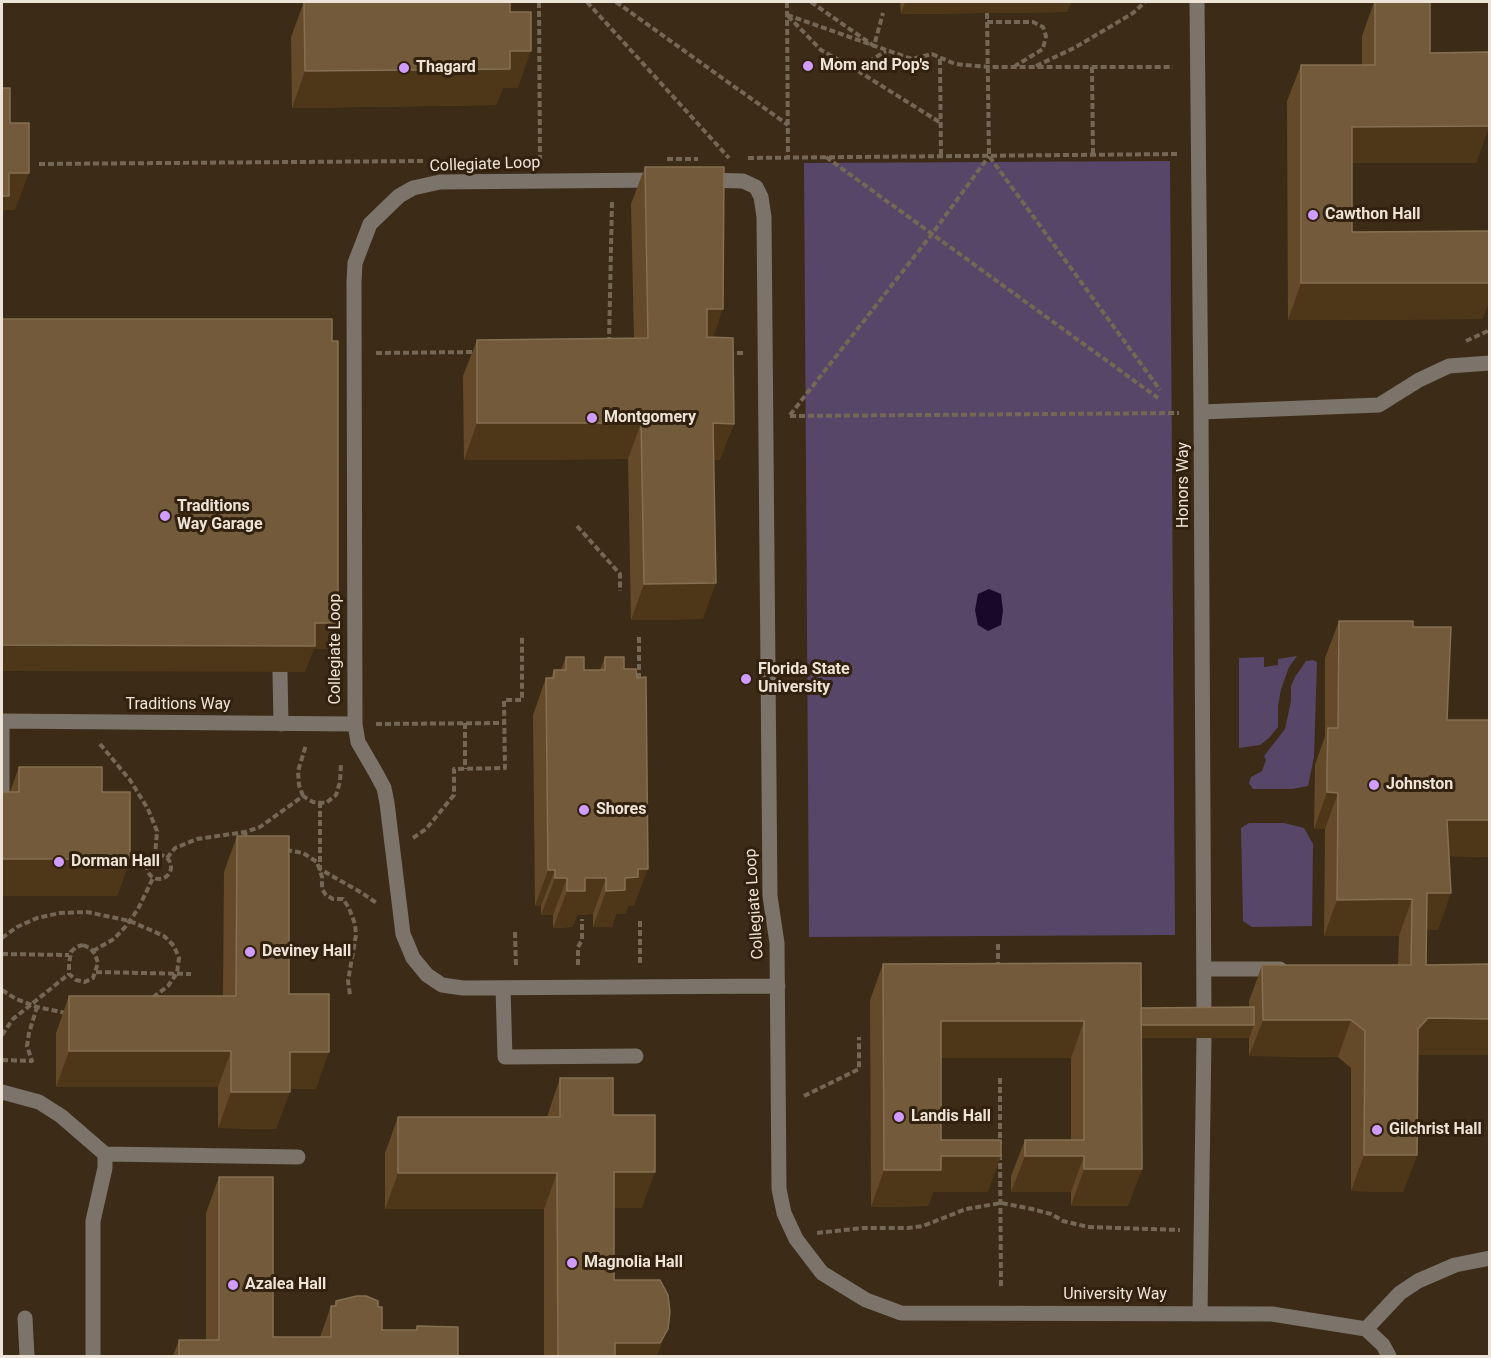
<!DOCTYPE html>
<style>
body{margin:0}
#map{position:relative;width:1491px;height:1358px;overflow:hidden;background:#3b2b17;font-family:Roboto,sans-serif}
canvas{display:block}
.frame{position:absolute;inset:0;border:3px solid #eee3d7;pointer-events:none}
</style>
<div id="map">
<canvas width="1491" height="1358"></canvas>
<div class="frame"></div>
</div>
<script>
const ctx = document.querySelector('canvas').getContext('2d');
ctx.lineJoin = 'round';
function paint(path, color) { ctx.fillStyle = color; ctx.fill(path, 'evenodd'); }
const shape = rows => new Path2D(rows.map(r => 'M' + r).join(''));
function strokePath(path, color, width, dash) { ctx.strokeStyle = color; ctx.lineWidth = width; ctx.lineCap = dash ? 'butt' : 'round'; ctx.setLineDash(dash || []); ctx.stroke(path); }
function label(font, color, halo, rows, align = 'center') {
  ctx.font = font + ' Roboto,sans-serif'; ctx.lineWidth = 6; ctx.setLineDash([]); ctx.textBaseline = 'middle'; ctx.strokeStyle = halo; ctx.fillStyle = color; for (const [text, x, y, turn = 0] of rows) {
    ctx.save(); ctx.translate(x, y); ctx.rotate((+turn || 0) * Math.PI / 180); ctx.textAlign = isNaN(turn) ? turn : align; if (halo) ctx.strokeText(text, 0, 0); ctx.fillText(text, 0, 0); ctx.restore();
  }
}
const green = shape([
 [1170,161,1175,935,809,937,804,163],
 [1297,656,1289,667,1281,689,1278,706,1278,727,1269,738,1260,745,1239,748,1239,658,1264,657,1264,667,1278,665,1278,659],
 [1313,660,1317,662,1314,757,1308,786,1292,789,1253,789,1249,783,1251,777,1262,771,1266,760,1264,756,1285,729,1291,701,1291,686,1295,677,1306,661],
 [1249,823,1284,823,1304,828,1313,844,1312,926,1252,927,1243,921,1241,828]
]);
const water = shape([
 [989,589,1001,594,1003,611,1001,625,988,631,978,625,975,610,978,594]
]);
const path = shape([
 [539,2,540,160],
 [587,2,729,158],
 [616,2,788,125],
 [787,2,788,158],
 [811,2,874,46,883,13],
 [987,13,989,156,1160,390],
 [787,15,912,59,932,54,955,64,988,67,1173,67],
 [788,16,821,50,848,65,868,62,886,51],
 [987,22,1033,22,1043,27,1046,36,1043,49,1015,66],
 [940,59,941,157],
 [850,66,941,123],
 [1036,66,1074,48,1108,28,1133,13,1145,2],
 [1092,67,1093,155],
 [826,157,1158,398],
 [748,158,1178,154],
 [667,159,698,159],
 [39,164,423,161],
 [1466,341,1490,330],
 [609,343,612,201],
 [376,353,476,352],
 [728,353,745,353],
 [790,415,932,234,989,156],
 [790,416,1179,413],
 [577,526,620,574,620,591],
 [639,637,639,681],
 [465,723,465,769],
 [376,724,504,723],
 [100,744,130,780,148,809,157,831,155,856],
 [303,796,299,785,298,771,306,745],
 [320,802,320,869,362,893,378,904],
 [242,832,251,839],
 [413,838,426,829,454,795,454,769,505,768,504,700,522,700,522,635],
 [286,850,303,853,317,862,322,877,322,889,326,895,333,899,343,899,349,908,355,924,356,935,348,981,350,995],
 '147 867a12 12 0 1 1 24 0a12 12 0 1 1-24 0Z',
 [167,858,175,848,197,839,245,832,260,827,303,796,313,802,326,803,336,795,340,782,341,763],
 [640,921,640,965],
 [515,932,516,967],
 [2,938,17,927,37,918,60,913,87,912,130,921,164,936,174,946,179,958,177,973,168,986,152,998],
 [998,944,998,968],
 [83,945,90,948,95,954,98,963,93,978,85,982,76,980,69,974,69,964,71,952,76,947,83,945],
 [93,951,114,939,126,926,138,909,153,878],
 [2,954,69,955],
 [578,965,578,947,582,940,582,919],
 [96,972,191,974],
 [2,990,16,999,37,1007,66,1013],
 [2,1035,13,1019,69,974],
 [2,1060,32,1061,27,1046,29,1033,37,1007],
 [1000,1078,1000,1144],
 [804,1096,859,1069,859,1037],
 [1000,1154,1001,1288],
 [817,1233,863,1228,908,1228,923,1226,966,1209,1001,1203,1032,1209,1051,1214,1063,1221,1088,1227,1180,1230]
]);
const minor = shape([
 [1197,2,1201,412,1204,1021],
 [660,180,440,182,413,188,399,196,370,224,355,263,354,282,355,724,358,742,376,773,384,788,387,803,403,934,413,958,427,975,442,985,463,988,778,986],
 [705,180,743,181,756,187,761,197,764,217,770,896,777,943,779,1189,784,1213,796,1239,822,1273,866,1300,901,1313,1272,1314,1366,1329],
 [1201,412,1379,405,1419,380,1449,366,1490,363],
 [280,672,281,724],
 [2,721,355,724],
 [2,721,2,798],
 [1206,969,1280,969],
 [503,988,505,1057,636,1056],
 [2,1092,39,1102,61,1116,105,1154,298,1157],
 [1200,1314,1204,1038],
 [25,1318,27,1356],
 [1366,1329,1400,1293,1418,1281,1455,1265,1490,1258],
 [1366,1329,1383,1345,1389,1356],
 [93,1356,93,1221,105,1168,105,1154]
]);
const wall = shape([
 [304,2,510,12,518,88,503,88,496,105,292,108,291,37],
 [900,2,1071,2,1067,12,901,14],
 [1374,2,1430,2,1430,53,1489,126,1476,163,1352,163,1352,232,1490,231,1490,300,1482,319,1288,320,1287,101,1301,65,1362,65,1362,36],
 [645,167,713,337,720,460,714,460,703,619,631,620,628,459,464,460,463,376,477,340,634,339,631,204],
 [1339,621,1413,627,1447,720,1490,720,1490,857,1449,856,1438,930,1426,930,1426,965,1490,1055,1417,1055,1417,1155,1403,1192,1351,1191,1351,1068,1338,1057,1249,1056,1249,1038,1141,1038,1128,1206,1071,1206,1071,1192,1011,1192,1011,1176,1025,1140,1071,1140,1071,1058,941,1058,941,1140,988,1192,933,1192,928,1206,871,1207,870,1000,883,964,1141,1008,1249,1007,1249,1001,1262,965,1398,965,1399,936,1324,936,1325,829,1314,829,1315,765,1325,736,1325,658],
 [566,657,584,670,600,670,605,657,624,669,634,906,628,906,625,914,616,914,612,927,593,927,593,914,577,915,572,927,553,928,553,915,541,915,541,906,535,906,533,715,546,678,551,678,554,670,561,670],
 [19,767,102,792,130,859,117,896,2,896,10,792],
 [237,836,289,994,316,1089,290,1089,276,1129,218,1128,218,1087,56,1087,56,1033,69,996,223,996,224,872],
 [560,1078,613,1115,642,1208,614,1208,614,1280,657,1356,544,1356,544,1209,385,1209,385,1153,398,1117,547,1117],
 [219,1177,273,1337,320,1337,331,1306,334,1306,336,1301,378,1307,382,1330,416,1330,417,1326,458,1356,173,1356,179,1340,206,1340,206,1213]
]);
const shadedWall = shape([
 [905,2,1071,2,1067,12,901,14],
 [510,51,531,51,518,88,503,88,496,105,292,108,305,71],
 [1489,126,1476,163,1339,163,1352,127],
 [9,173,29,173,15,210,4,210,2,216,2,193],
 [1301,283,1490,283,1490,300,1482,319,1288,320],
 [707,309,723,309,710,346,694,346],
 [477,423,641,423,628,459,464,460],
 [713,423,734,424,720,460,700,460],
 [716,583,703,619,631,620,644,584],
 [315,623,338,623,329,649,314,649,305,672,2,671,2,645],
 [1327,792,1338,793,1325,829,1314,829],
 [1447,820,1490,820,1490,857,1433,856],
 [2,859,130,859,117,896,2,896],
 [638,869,648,869,634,906,628,906,625,914,616,914,612,927,593,927,606,891],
 [548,870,555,870,541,906,535,906],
 [555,878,567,878,553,915,541,915],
 [585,878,606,878,593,914,577,915,572,927,553,928,567,891],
 [1427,893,1451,893,1438,930,1413,930],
 [1412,899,1399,936,1324,936,1337,900],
 [1428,1018,1490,1019,1490,1055,1415,1055,1418,1029],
 [1263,1020,1351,1020,1338,1057,1249,1056],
 [941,1021,1084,1021,1071,1058,928,1058],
 [1133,1025,1254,1025,1249,1038,1128,1038],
 [69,1051,231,1051,218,1087,56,1087],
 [290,1052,329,1052,316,1089,276,1089],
 [231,1092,290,1092,276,1129,218,1128],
 [1364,1155,1417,1155,1403,1192,1351,1191],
 [941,1156,1001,1156,988,1192,933,1192,928,1206,871,1207,884,1170],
 [1025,1156,1084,1156,1071,1192,1011,1192],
 [1084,1169,1142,1169,1128,1206,1071,1206],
 [614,1172,655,1172,642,1208,601,1208],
 [398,1173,557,1173,544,1209,385,1209],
 [668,1329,657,1356,610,1356,615,1343]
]);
const building = shape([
 [304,2,510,2,510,12,531,12,531,51,510,51,510,69,305,71,304,2],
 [1375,2,1430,2,1430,53,1489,52,1489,126,1352,127,1352,232,1490,231,1490,283,1301,283,1301,65,1375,65,1375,2],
 [2,88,10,88,10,123,29,123,29,173,9,173,9,196,2,196,2,88],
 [645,167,724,167,723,309,707,309,707,337,733,338,734,424,713,423,716,583,644,584,641,423,477,423,477,340,648,338,645,167],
 [2,319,332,319,332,341,338,341,338,623,315,623,315,646,2,645,2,319],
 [1339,621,1413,621,1413,627,1451,627,1447,720,1490,720,1490,820,1447,820,1451,893,1427,893,1426,965,1490,964,1490,1019,1428,1018,1418,1029,1417,1155,1364,1155,1365,1031,1351,1020,1263,1020,1262,965,1411,965,1412,899,1337,900,1338,793,1327,792,1327,768,1328,728,1338,728,1339,621],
 [566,657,584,657,584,670,605,670,605,657,624,657,624,669,636,669,637,678,646,677,648,869,638,869,638,877,625,878,625,890,606,891,606,878,585,878,585,891,567,891,567,878,555,878,555,870,548,870,546,678,554,678,554,670,566,670,566,657],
 [19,767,102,767,102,792,130,792,130,859,2,859,2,792,19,792,19,767],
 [237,836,289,836,289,994,329,994,329,1052,290,1052,290,1092,231,1092,231,1051,69,1051,69,996,236,996,237,836],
 [1141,963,1142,1169,1084,1169,1084,1156,1025,1156,1025,1140,1084,1140,1084,1021,941,1021,941,1140,1001,1140,1001,1156,941,1156,941,1170,884,1170,883,964,1141,963],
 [1254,1007,1254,1025,1141,1025,1141,1008,1254,1007],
 [560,1078,613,1078,613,1115,655,1115,655,1172,614,1172,614,1280,660,1280,668,1295,670,1312,668,1329,660,1343,615,1343,615,1356,558,1356,557,1173,398,1173,398,1117,560,1117,560,1078],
 [219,1177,273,1177,273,1337,331,1337,331,1306,336,1306,336,1301,357,1296,366,1296,378,1301,378,1307,382,1307,382,1330,417,1330,417,1326,458,1327,458,1356,179,1356,179,1340,219,1340,219,1177]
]);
const markers = [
 [808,66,6,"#d09dff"],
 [404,68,6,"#d09dff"],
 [1313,215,6,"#d09dff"],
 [592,418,6,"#d09dff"],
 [165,516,6,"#d09dff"],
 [746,679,6,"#d09dff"],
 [1374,785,6,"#d09dff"],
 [584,810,6,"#d09dff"],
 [59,862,6,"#d09dff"],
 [250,952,6,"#d09dff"],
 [899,1117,6,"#d09dff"],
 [1377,1130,6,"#d09dff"],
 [572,1263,6,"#d09dff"],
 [233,1285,6,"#d09dff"]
];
const poiNames = [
 ["Mom and Pop's",820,66],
 ["Thagard",416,68],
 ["Cawthon Hall",1325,215],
 ["Montgomery",604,418],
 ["Traditions",177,507],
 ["Way Garage",177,525],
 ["Florida State",758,670],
 ["University",758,688],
 ["Johnston",1386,785],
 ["Shores",596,810],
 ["Dorman Hall",71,862],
 ["Deviney Hall",262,952],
 ["Landis Hall",911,1117],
 ["Gilchrist Hall",1389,1130],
 ["Magnolia Hall",584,1263],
 ["Azalea Hall",245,1285]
];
const streetNames = [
 ["Collegiate Loop",485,165,-2],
 ["Honors Way",1184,485,-90],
 ["Collegiate Loop",336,649,-90],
 ["Traditions Way",178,705],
 ["Collegiate Loop",755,904,-94],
 ["University Way",1115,1295]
];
paint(green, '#574668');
paint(water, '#1a0828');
strokePath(path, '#756755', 4, [6, 3]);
strokePath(minor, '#7c746a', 15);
paint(wall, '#644a28');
paint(shadedWall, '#4e3619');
paint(building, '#735a3b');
strokePath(building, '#867053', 1.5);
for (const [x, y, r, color] of markers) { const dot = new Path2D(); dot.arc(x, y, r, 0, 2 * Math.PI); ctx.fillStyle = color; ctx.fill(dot); strokePath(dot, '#31210e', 2); }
label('bold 16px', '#eee3d7', '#31210e', poiNames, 'left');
label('16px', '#eee3d7', '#31210e', streetNames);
</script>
